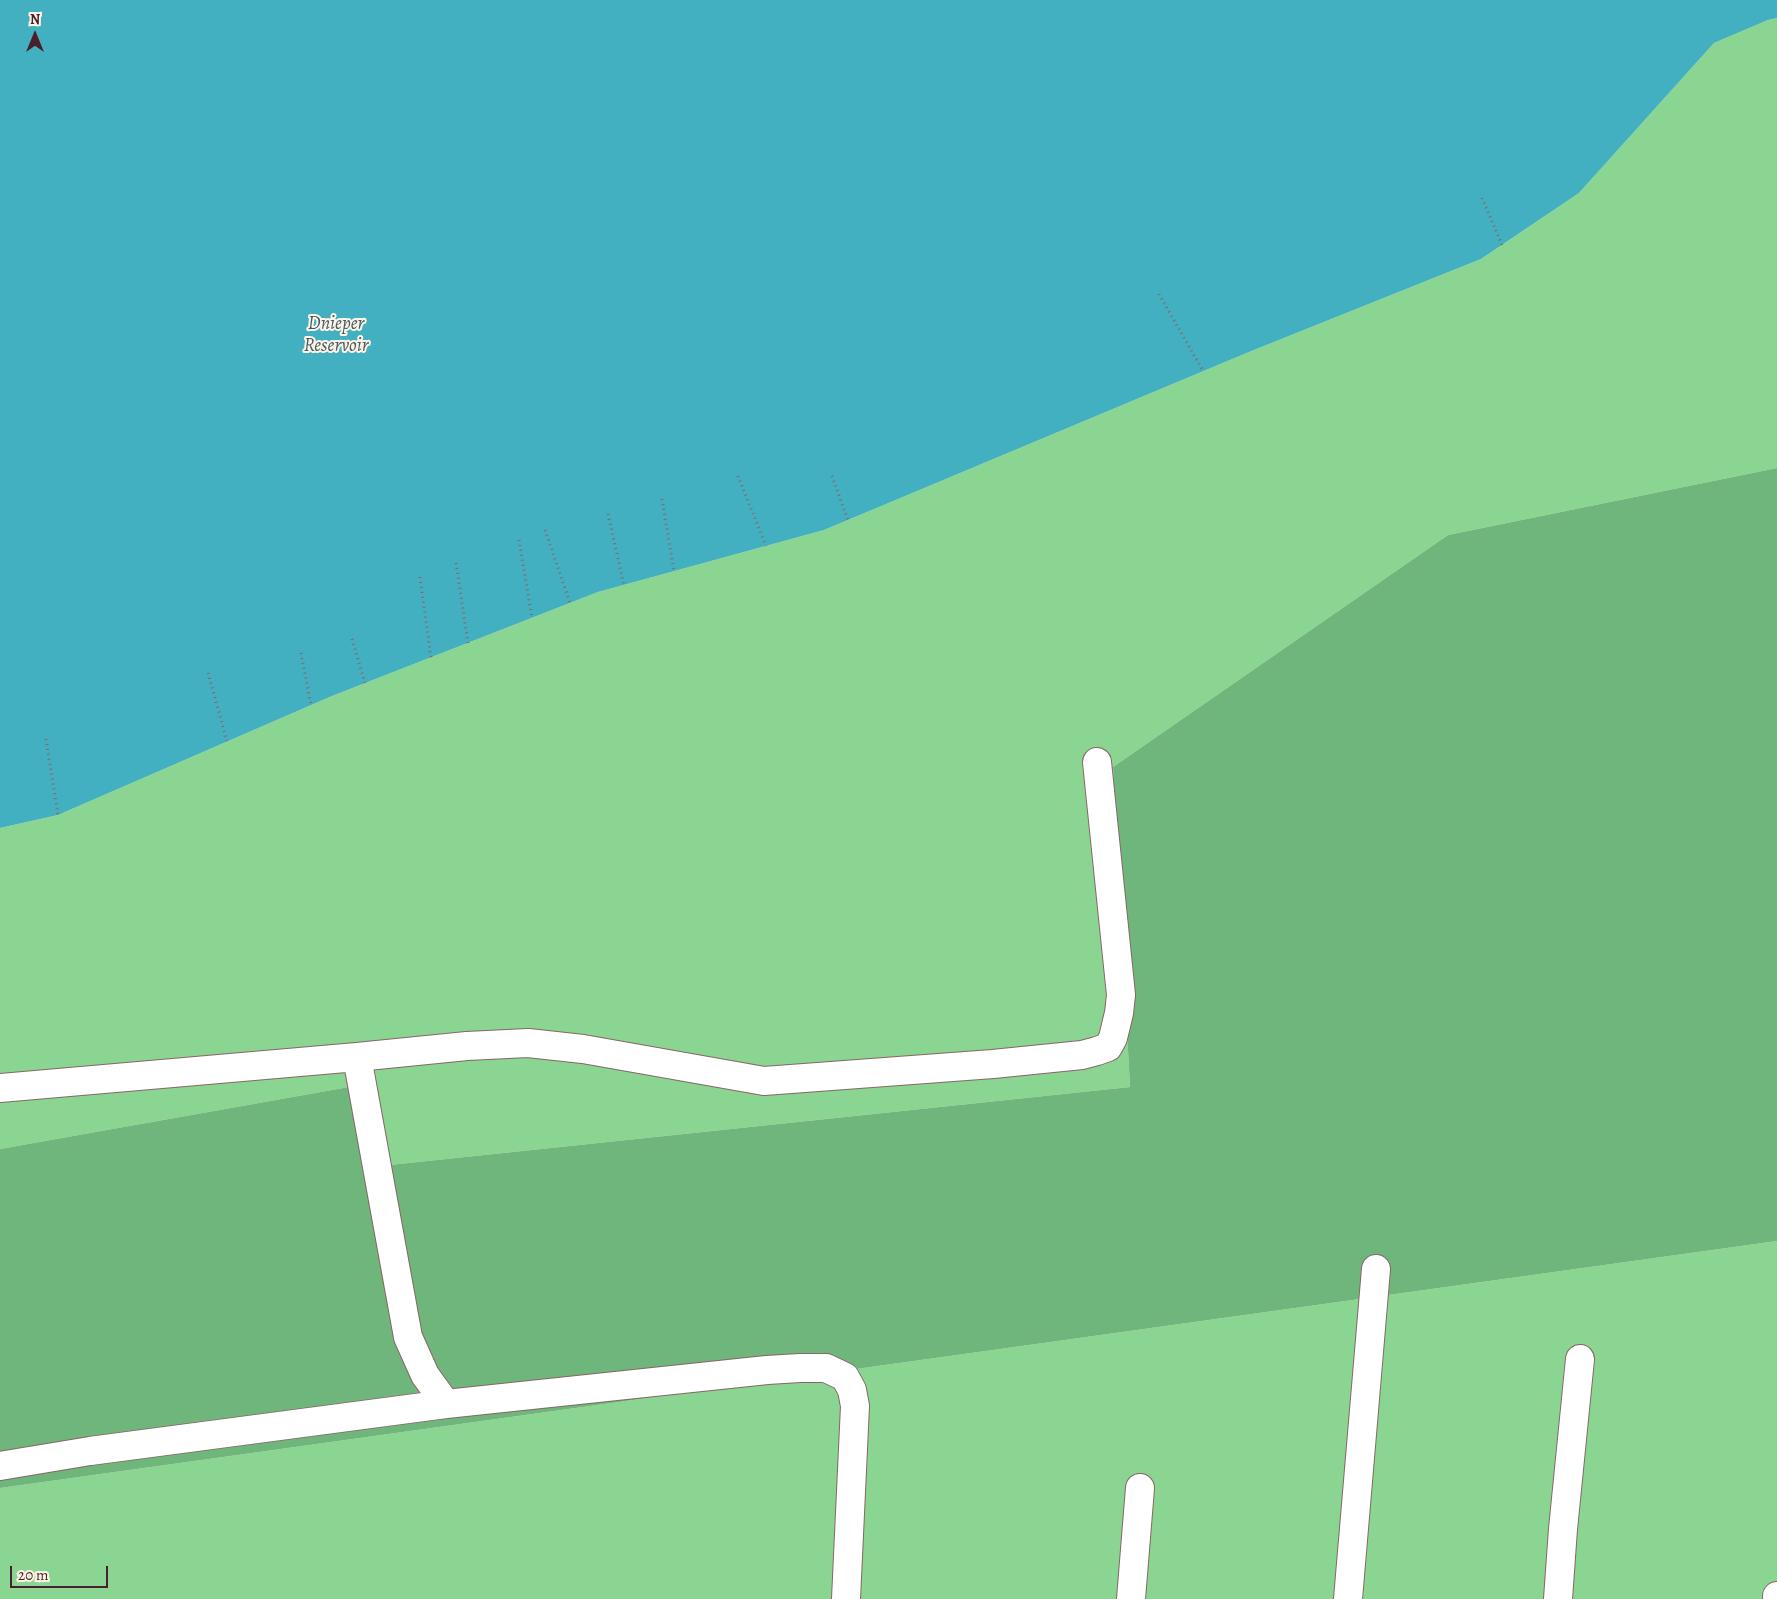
<!DOCTYPE html>
<style>
body{margin:0}
#map{position:relative;width:1777px;height:1599px;overflow:hidden;background:#f8ead4;font-family:Alegreya,serif}
canvas{display:block}
.north{position:absolute;left:10px;top:10px;width:50px;height:50px;-webkit-text-stroke:4px #fcf5e5;paint-order:stroke;rotate:0deg;font-size:14px;font-weight:700;line-height:20px;text-align:center;color:#4a1f2b}
.north::after{content:'';display:block;margin:auto;width:18px;height:22px;background:#4a1f2b;clip-path:polygon(50% 0,100% 100%,50% 72%,0 100%)}
.scale{position:absolute;left:10px;top:1566px;width:98px;height:22px;box-sizing:border-box;border:2px solid #4a1f2b;border-top:0;padding-left:6px;font-size:15px;line-height:18px;white-space:nowrap;color:#4a1f2b;-webkit-text-stroke:4px #fcf5e5;paint-order:stroke}
</style>
<div id="map">
<canvas width="1777" height="1599"></canvas>
<div class="north">N</div>
<div class="scale">20 m</div>
</div>
<script>
const ctx = document.querySelector('canvas').getContext('2d');
ctx.lineJoin = 'round';
function paint(path, color) { ctx.fillStyle = color; ctx.fill(path, 'evenodd'); }
const shape = rows => new Path2D(rows.map(r => 'M' + r).join(''));
function strokePath(path, color, width, dash) { ctx.strokeStyle = color; ctx.lineWidth = width; ctx.lineCap = dash ? 'butt' : 'round'; ctx.setLineDash(dash || []); ctx.stroke(path); }
function label(font, color, halo, rows, align = 'center') {
  ctx.font = font + ' Alegreya,serif'; ctx.lineWidth = 4; ctx.setLineDash([]); ctx.textBaseline = 'middle'; ctx.strokeStyle = halo; ctx.fillStyle = color; for (const [text, x, y, turn = 0] of rows) {
    ctx.save(); ctx.translate(x, y); ctx.rotate((+turn || 0) * Math.PI / 180); ctx.textAlign = isNaN(turn) ? turn : align; if (halo) ctx.strokeText(text, 0, 0); ctx.fillText(text, 0, 0); ctx.restore();
  }
}
const green = shape([
 [1777,18,1777,468,1448,535,1113,767,1130,1087,380,1166,349,1087,0,1149,0,828,58,815,332,696,598,592,824,530,1249,352,1481,259,1579,193,1714,43,1768,20],
 [1777,1241,1777,1599,0,1599,0,1488]
]);
const forest = shape([
 [1777,468,1777,1241,0,1488,0,1149,349,1087,380,1166,1130,1087,1113,767,1448,535]
]);
const water = shape([
 [0,0,1777,0,1777,18,1768,20,1714,43,1579,193,1481,259,1249,352,824,530,598,592,332,696,58,815,0,828]
]);
const path = shape([
 [1482,198,1502,245],
 [1159,294,1203,371],
 [738,476,766,546],
 [832,476,848,520],
 [662,499,674,572],
 [608,514,624,585],
 [545,530,570,603],
 [519,540,532,618],
 [456,563,468,643],
 [420,577,431,658],
 [352,639,365,683],
 [301,653,311,705],
 [208,673,227,741],
 [46,739,58,815]
]);
const street = shape([
 [357,1057,408,1337,425,1375,446,1404],
 [0,1088,357,1057,467,1046,528,1043,583,1049,764,1081,993,1064,1082,1055,1097,1051,1108,1047,1113,1038,1119,1013,1121,995,1097,762],
 [0,1466,90,1451,446,1404,767,1370,800,1368,826,1368,845,1377,852,1390,855,1406,846,1599],
 [1131,1599,1140,1488],
 [1348,1599,1376,1269],
 [1558,1599,1563,1529,1580,1359],
 [1777,1599,1777,1596]
]);
const waterNames = [
 ["Dnieper",336,324],
 ["Reservoir",336,346]
];
paint(green, '#8ad592');
paint(forest, '#6fb67c');
paint(water, '#42b0c0');
strokePath(street, '#876666', 30);
strokePath(path, '#876666', 3, [1, 4]);
strokePath(street, '#fff', 28);
label('italic 19px', '#475967', '#fcf5e5', waterNames);
</script>
